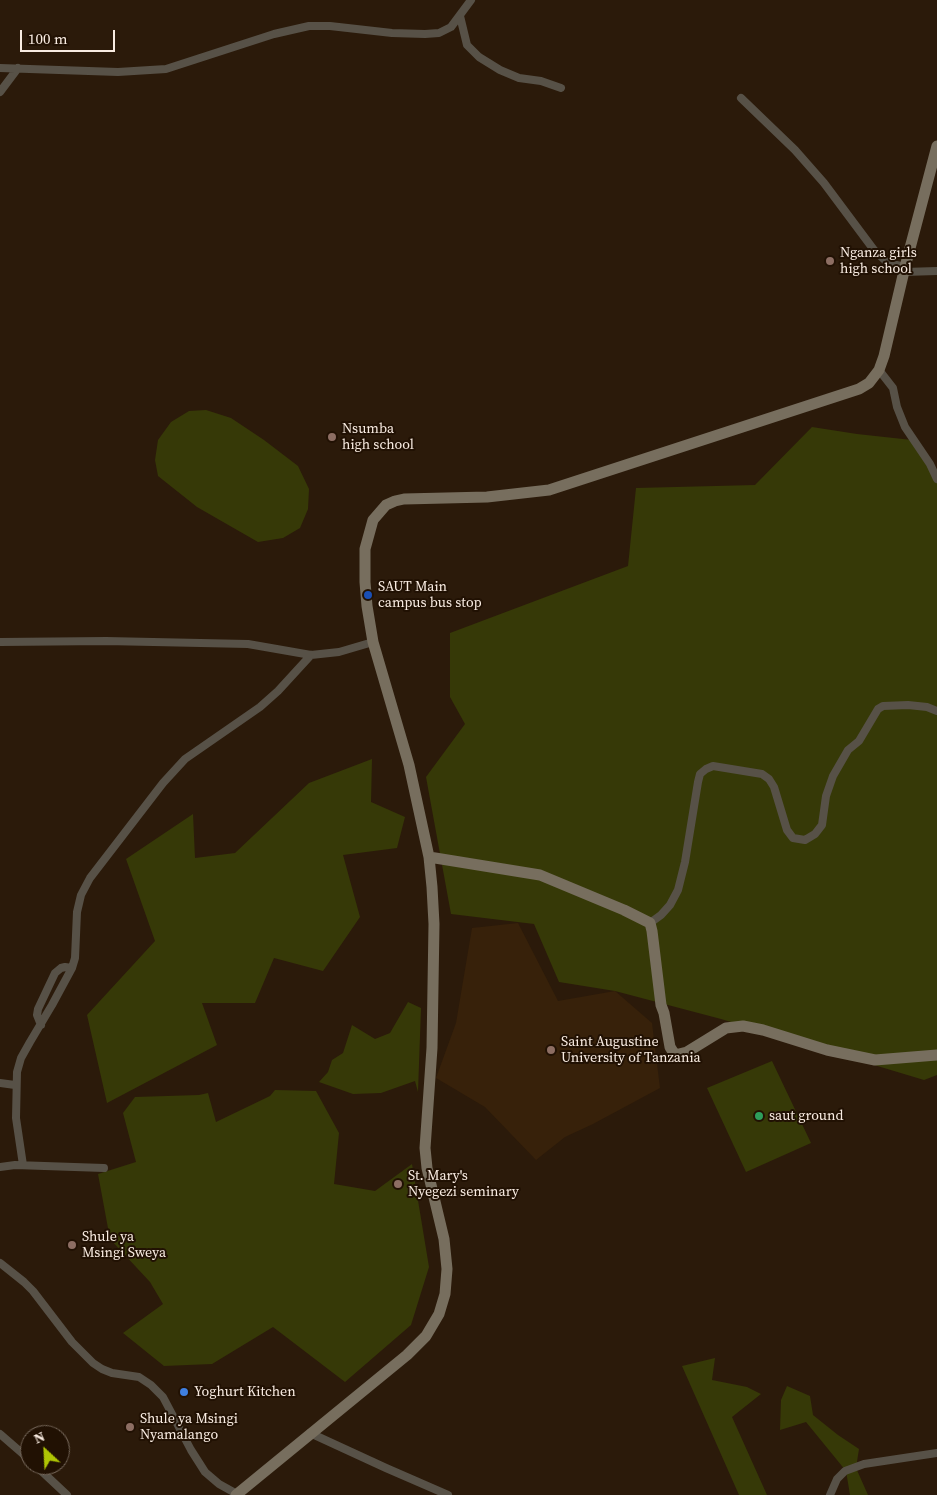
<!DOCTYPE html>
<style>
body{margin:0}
#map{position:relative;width:937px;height:1495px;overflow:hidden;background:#2b1a0a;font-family:"Source Serif 4",serif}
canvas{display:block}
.north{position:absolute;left:20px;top:1425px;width:50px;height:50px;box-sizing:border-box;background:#211103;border:1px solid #77695c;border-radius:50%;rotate:335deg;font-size:14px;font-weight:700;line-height:20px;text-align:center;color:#f9ece2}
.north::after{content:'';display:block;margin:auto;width:18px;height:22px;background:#afc504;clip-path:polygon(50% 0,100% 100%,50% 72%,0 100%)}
.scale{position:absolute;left:20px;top:30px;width:95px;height:22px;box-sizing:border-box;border:2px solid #f9ece2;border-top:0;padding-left:6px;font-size:15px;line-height:18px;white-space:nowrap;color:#f9ece2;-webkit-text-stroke:4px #211103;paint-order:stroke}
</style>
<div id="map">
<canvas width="937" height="1495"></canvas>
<div class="north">N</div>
<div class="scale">100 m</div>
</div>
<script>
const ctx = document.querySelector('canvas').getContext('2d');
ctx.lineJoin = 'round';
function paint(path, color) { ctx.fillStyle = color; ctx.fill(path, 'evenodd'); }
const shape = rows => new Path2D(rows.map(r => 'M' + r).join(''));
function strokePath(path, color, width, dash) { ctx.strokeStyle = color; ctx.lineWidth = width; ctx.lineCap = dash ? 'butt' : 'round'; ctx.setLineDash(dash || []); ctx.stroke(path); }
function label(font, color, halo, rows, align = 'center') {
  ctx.font = font + ' "Source Serif 4",serif'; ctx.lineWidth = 4; ctx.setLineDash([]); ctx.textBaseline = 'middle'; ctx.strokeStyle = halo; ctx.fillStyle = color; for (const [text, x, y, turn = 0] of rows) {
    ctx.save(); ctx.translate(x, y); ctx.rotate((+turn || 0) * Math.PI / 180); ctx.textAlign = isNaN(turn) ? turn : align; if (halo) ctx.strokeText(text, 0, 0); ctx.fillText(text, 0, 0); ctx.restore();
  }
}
const built = shape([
 [518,923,558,1001,615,991,652,1023,660,1088,593,1124,565,1137,536,1160,485,1107,436,1078,456,1023,472,928]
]);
const green = shape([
 [206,410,231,418,264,440,298,466,309,489,308,509,300,528,283,538,258,542,197,507,158,476,155,460,158,440,171,422,189,411],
 [812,427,857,434,912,440,934,469,937,469,937,1075,924,1080,721,1019,615,991,559,982,534,924,451,914,426,777,465,724,450,697,450,633,628,566,636,488,755,485],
 [372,759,371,802,405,817,397,848,343,855,360,917,323,971,274,958,255,1003,202,1003,217,1045,107,1103,87,1015,155,941,126,859,193,814,195,858,235,853,309,783],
 [408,1002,421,1008,418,1092,415,1081,381,1093,353,1094,319,1082,328,1072,332,1060,343,1053,352,1025,375,1039,390,1033],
 [772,1061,811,1143,746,1172,707,1088],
 [275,1090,316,1091,339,1133,334,1184,375,1191,412,1164,429,1267,411,1325,345,1382,273,1327,212,1364,164,1366,123,1333,163,1304,150,1282,110,1239,98,1174,136,1162,123,1113,135,1097,199,1095,208,1093,216,1122,270,1096],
 [715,1358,712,1380,747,1387,761,1394,732,1417,767,1495,739,1495,682,1366],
 [787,1386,810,1396,813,1415,838,1435,859,1449,856,1468,868,1495,850,1495,846,1471,806,1422,780,1430,781,1400]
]);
const street = shape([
 [460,16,467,45,479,57,500,70,519,78,541,81,561,88],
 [0,68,118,72,166,69,274,34,309,26,330,26,392,33,425,34,439,33,451,27,471,0],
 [0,92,18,68],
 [741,98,795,150,824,183,874,250,888,263,905,267],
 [904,272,937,271],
 [879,370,893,388,897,407,905,427,930,464,937,479],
 [0,642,106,641,248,644,311,655,339,652,373,642],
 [650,923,661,915,670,905,678,890,685,862,698,782,700,774,706,769,713,766,762,774,769,779,774,787,787,830,793,838,805,840,815,834,822,825,826,796,833,776,848,750,859,741,878,709,883,706,908,705,927,707,937,711],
 [41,1025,37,1015,38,1009,55,973,61,968,65,967,72,968],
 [0,1083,15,1085],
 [23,1165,16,1118,17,1072,21,1058,30,1042,52,1005,72,968,75,958,77,912,81,895,90,878,163,783,185,759,260,707,278,691,311,655],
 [0,1167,15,1165,104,1168],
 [0,1263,24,1282,33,1291,72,1342,93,1363,102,1369,112,1373,139,1377,151,1385,163,1397,191,1450,205,1472,219,1484,237,1494],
 [310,1433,386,1468,448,1495],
 [0,1434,30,1460],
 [35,1465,67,1495],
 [830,1495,837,1479,845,1471,864,1464,937,1453]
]);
const secondary = shape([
 [429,857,540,875,624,910,650,923,652,931,661,1005,664,1013,670,1047,675,1055,687,1052,726,1028,743,1026,763,1030,827,1050,875,1060,937,1055],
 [236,1495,407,1355,426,1336,439,1314,445,1294,447,1269,444,1239,427,1168,425,1148,432,1048,434,924,432,887,429,857,409,765,373,642,367,606,365,582,365,549,373,520,386,505,395,501,404,499,487,497,549,490,859,389,869,383,879,370,884,356,905,267,937,146]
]);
const markers = [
 [830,261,5,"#8d6e63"],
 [332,437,5,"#8d6e63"],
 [368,595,5,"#1a4fb4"],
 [551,1050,5,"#8d6e63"],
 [759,1116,5,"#2e9e5b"],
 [398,1184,5,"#8d6e63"],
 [72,1245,5,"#8d6e63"],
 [184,1392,5,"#3f7fe0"],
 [130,1427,5,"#8d6e63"]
];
const poiNames = [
 ["Nganza girls",840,253],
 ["high school",840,269],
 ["Nsumba",342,429],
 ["high school",342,445],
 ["SAUT Main",378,587],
 ["campus bus stop",378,603],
 ["Saint Augustine",561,1042],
 ["University of Tanzania",561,1058],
 ["saut ground",769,1116],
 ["St. Mary's",408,1176],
 ["Nyegezi seminary",408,1192],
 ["Shule ya",82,1237],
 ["Msingi Sweya",82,1253],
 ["Yoghurt Kitchen",194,1392],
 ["Shule ya Msingi",140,1419],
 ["Nyamalango",140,1435]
];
paint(built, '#37210a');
paint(green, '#363907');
strokePath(street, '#575147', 8);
strokePath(secondary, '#776e5e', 11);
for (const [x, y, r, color] of markers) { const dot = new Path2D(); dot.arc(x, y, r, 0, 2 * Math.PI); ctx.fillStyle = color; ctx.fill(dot); strokePath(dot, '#211103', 2); }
label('14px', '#f9ece2', '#211103', poiNames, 'left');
</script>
